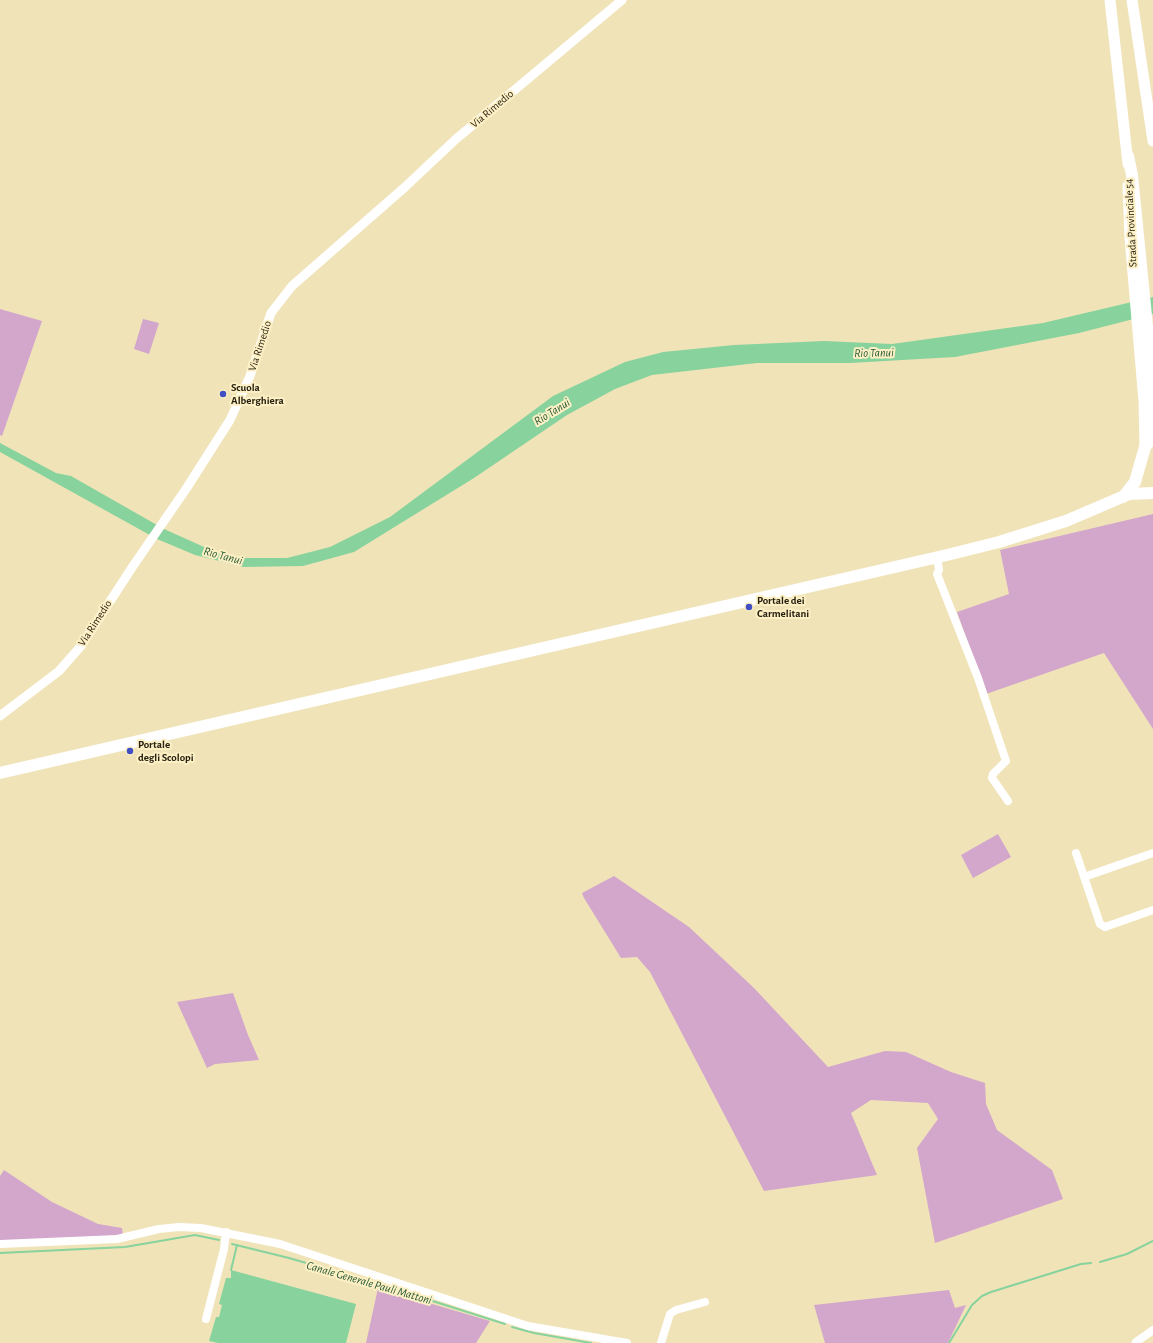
<!DOCTYPE html>
<style>
body{margin:0}
canvas{display:block;background:#f0e3b8}
</style>
<canvas width="1153" height="1343"></canvas>
<script>
const ctx = document.querySelector('canvas').getContext('2d');
ctx.lineJoin = 'round';
function paint(path, color) { ctx.fillStyle = color; ctx.fill(path, 'evenodd'); }
const shape = rows => new Path2D(rows.map(r => 'M' + r).join(''));
function strokePath(path, color, width, dash) { ctx.strokeStyle = color; ctx.lineWidth = width; ctx.lineCap = dash ? 'butt' : 'round'; ctx.setLineDash(dash || []); ctx.stroke(path); }
function label(font, color, halo, rows, align = 'center') {
  ctx.font = font + ' "Alegreya Sans",sans-serif'; ctx.lineWidth = 4; ctx.setLineDash([]); ctx.textBaseline = 'middle'; ctx.strokeStyle = halo; ctx.fillStyle = color; for (const [text, x, y, turn = 0] of rows) {
    ctx.save(); ctx.translate(x, y); ctx.rotate((+turn || 0) * Math.PI / 180); ctx.textAlign = isNaN(turn) ? turn : align; if (halo) ctx.strokeText(text, 0, 0); ctx.fillText(text, 0, 0); ctx.restore();
  }
}
const green = shape([
 [0,309,42,321,2,436,0,435],
 [143,319,159,323,149,354,134,349],
 [1153,514,1153,729,1104,653,986,694,957,612,1009,594,1000,550],
 [998,834,1011,857,973,878,961,855],
 [614,876,689,927,754,988,828,1067,885,1051,906,1052,951,1072,985,1083,986,1104,997,1130,1052,1170,1063,1199,935,1243,917,1148,938,1119,928,1103,871,1100,851,1113,877,1175,764,1191,650,972,637,957,621,958,584,898,582,893],
 [233,993,248,1035,259,1060,215,1064,207,1068,177,1002],
 [4,1170,52,1202,98,1224,122,1228,123,1235,0,1242,0,1176],
 [378,1288,490,1321,476,1343,366,1343],
 [949,1290,955,1308,966,1305,948,1343,825,1343,814,1305]
]);
const water = shape([
 [1153,297,1153,314,1079,333,955,357,850,363,757,363,652,375,615,389,567,415,474,478,354,552,303,566,244,567,195,555,157,539,0,452,0,443,56,473,71,476,164,529,213,551,244,558,287,558,330,547,390,517,553,396,625,362,663,352,734,345,824,341,892,344,1043,323],
 [231,1270,356,1304,346,1343,218,1343,209,1341,216,1317,219,1317,222,1305,219,1304,226,1278,231,1278]
]);
const stream = shape([
 [232,1244,289,1258,382,1285,505,1324],
 [0,1253,125,1247,195,1235,219,1240],
 [1100,1262,1127,1254,1153,1241],
 [231,1270,237,1245],
 [512,1327,534,1333,591,1343],
 [949,1343,972,1305,982,1296,991,1292,1081,1264,1091,1263]
]);
const minor = shape([
 [937,557,939,570,937,574,978,678,1006,761,993,774,992,778,1008,801],
 [1076,853,1100,924,1105,927,1153,910],
 [1084,877,1153,853],
 [0,1244,117,1239,159,1229,179,1227,201,1228,280,1244,528,1326,627,1343],
 [206,1319,224,1249,226,1232],
 [1136,1342,1153,1330],
 [661,1343,670,1314,676,1310,705,1302]
]);
const tertiary = shape([
 [0,716,59,671,81,646,133,566,186,489,230,420,250,376,271,313,292,286,405,187,456,139,622,0]
]);
const secondary = shape([
 [1110,0,1128,164],
 [1132,0,1153,141],
 [1128,186,1130,238,1144,401,1145,447]
]);
const primary = shape([
 [1128,156,1132,175,1147,326,1153,440],
 [1123,497,1135,482,1145,447,1153,437],
 [0,773,947,555,999,542,1066,521,1129,494,1153,493]
]);
const markers = [
 [223,394,4,"#404fc3"],
 [749,607,4,"#404fc3"],
 [130,751,4,"#404fc3"]
];
const streetNames = [
 ["Via Rimedio",492,109,-40],
 ["Strada Provinciale 54",1131,223,-93],
 ["Via Rimedio",260,346,-72],
 ["Via Rimedio",95,623,-57]
];
const poiNames = [
 ["Scuola",231,388],
 ["Alberghiera",231,401],
 ["Portale dei",757,601],
 ["Carmelitani",757,614],
 ["Portale",138,745],
 ["degli Scolopi",138,758]
];
const waterNames = [
 ["Rio Tanui",874,353,-1],
 ["Rio Tanui",552,412,-32],
 ["Rio Tanui",223,556,15],
 ["Canale Generale Pauli Mattoni",369,1283,16]
];
paint(green, '#d3a6cc');
paint(water, '#88d39d');
strokePath(stream, '#88d39d', 2);
strokePath(minor, '#fff', 8);
strokePath(tertiary, '#fff', 9);
strokePath(secondary, '#fff', 11);
strokePath(primary, '#fff', 12);
for (const [x, y, r, color] of markers) { const dot = new Path2D(); dot.arc(x, y, r, 0, 2 * Math.PI); ctx.fillStyle = color; ctx.fill(dot); strokePath(dot, '#fef0c5', 1.5); }
label('11px', '#272212', '#fef0c5', streetNames);
label('bold 11px', '#272212', '#fef0c5', poiNames, 'left');
label('italic 12px', '#215733', '#fef0c5', waterNames);
</script>
